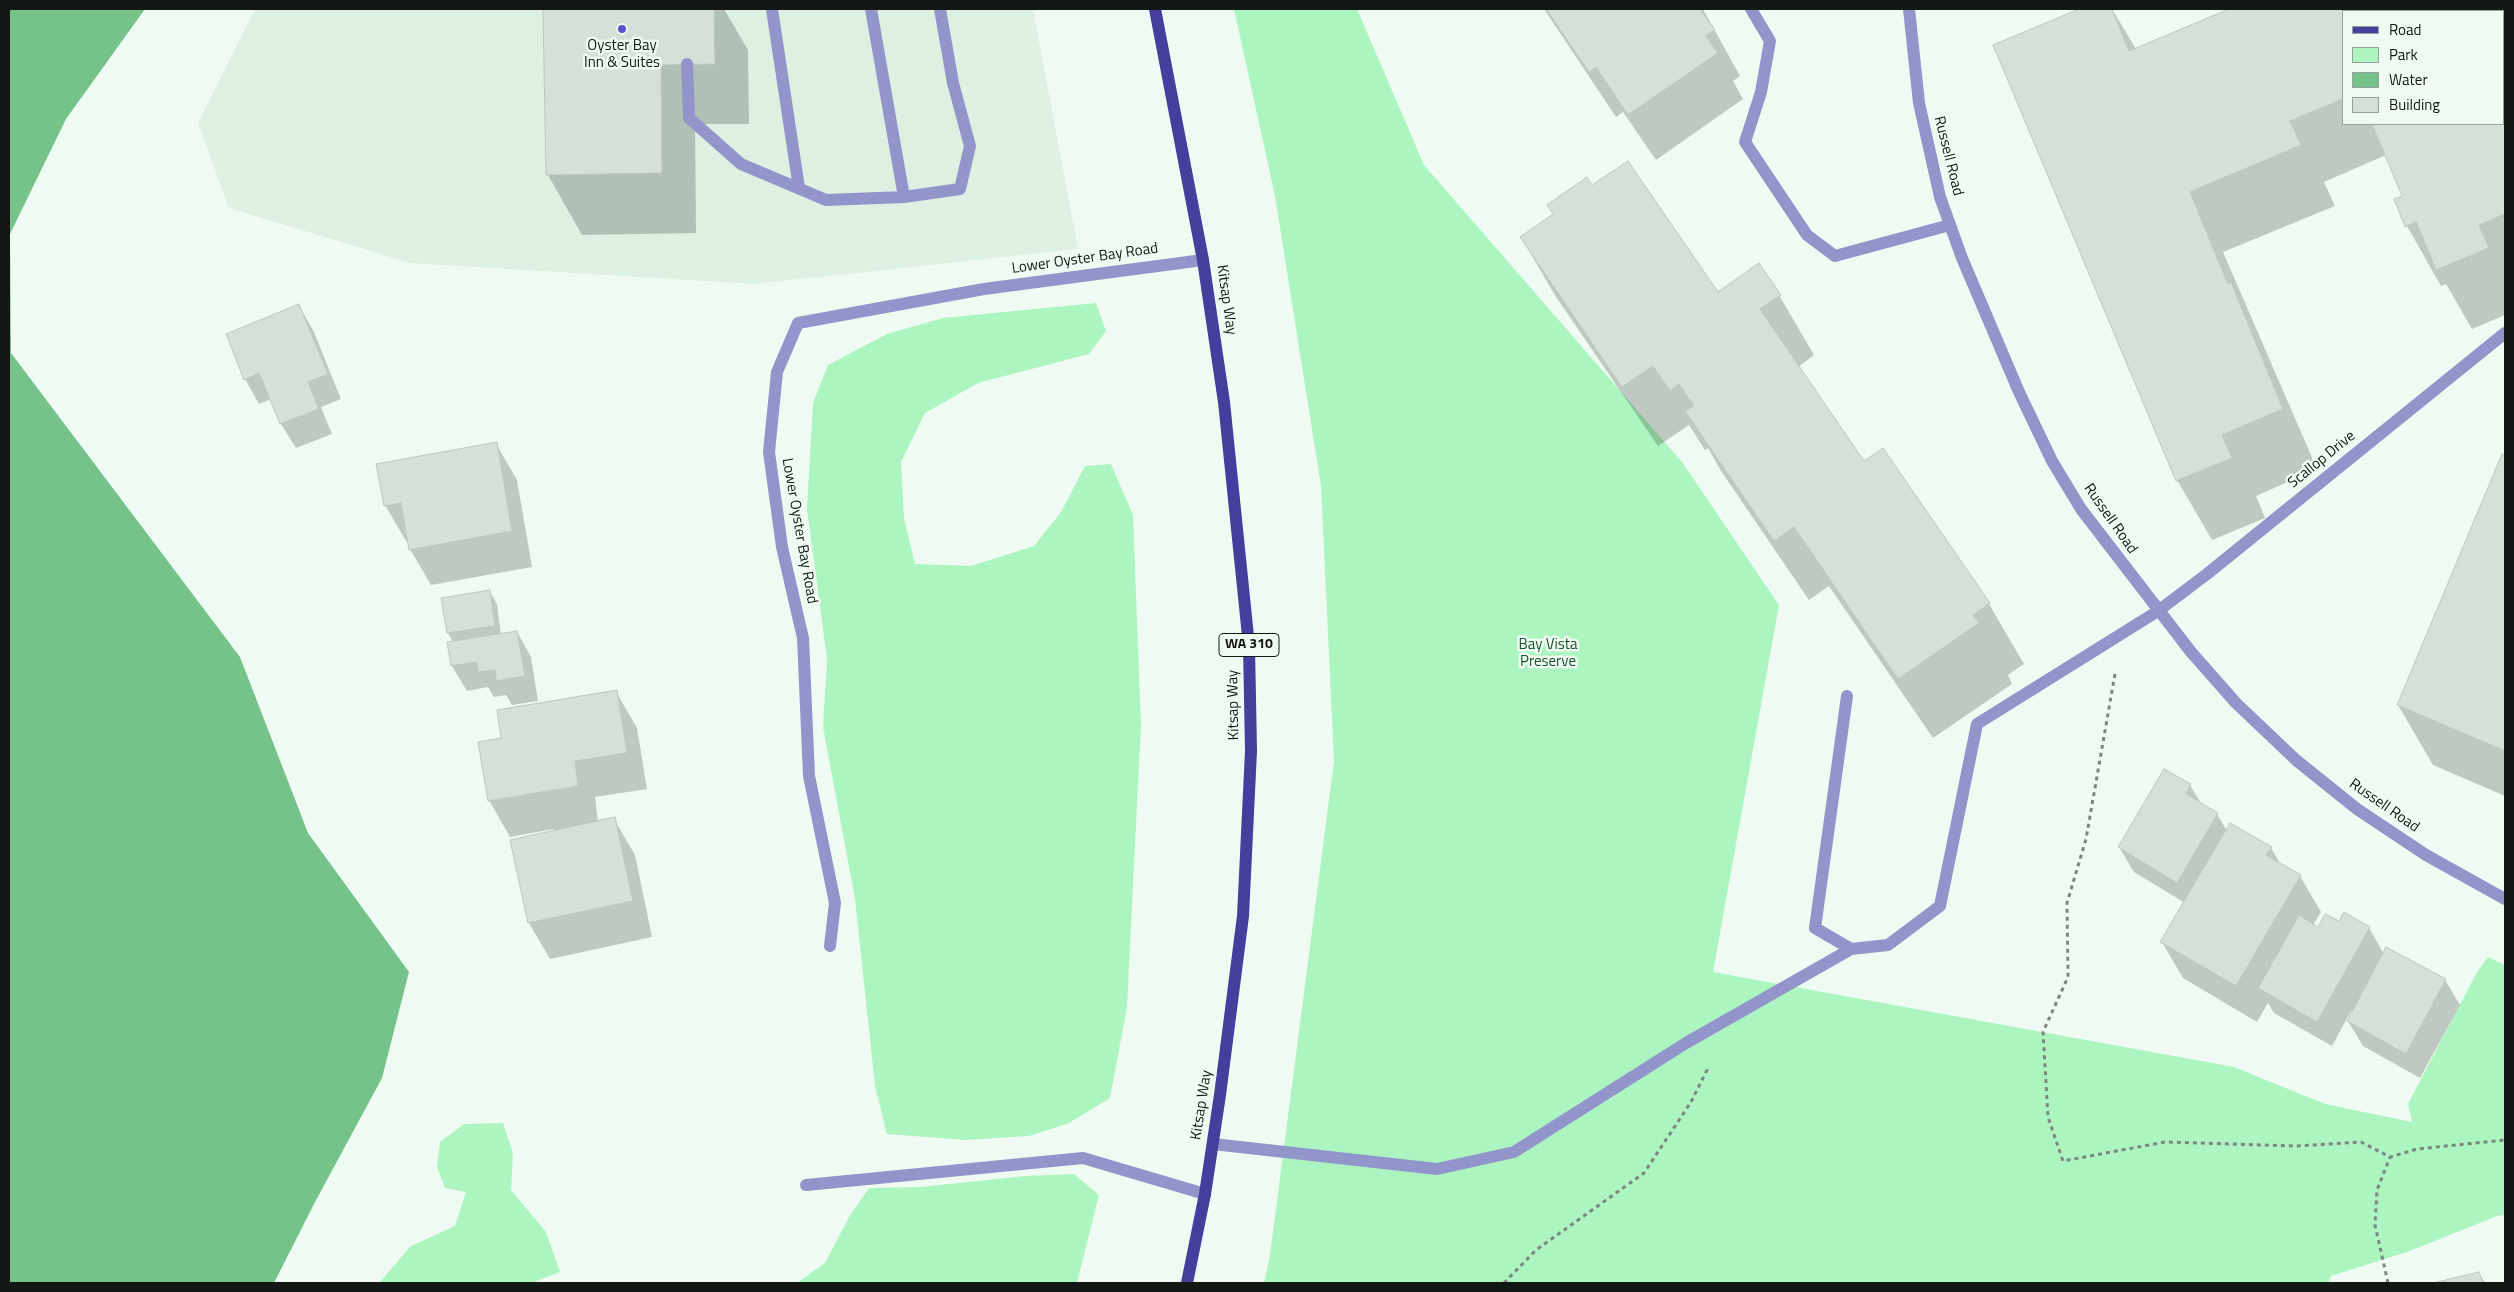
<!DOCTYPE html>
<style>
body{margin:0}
#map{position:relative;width:2514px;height:1292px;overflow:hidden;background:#effbf2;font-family:"Titillium Web",sans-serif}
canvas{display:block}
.frame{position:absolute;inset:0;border:10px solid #141815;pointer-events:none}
.legend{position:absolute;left:2342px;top:10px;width:162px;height:115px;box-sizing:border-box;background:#effbf2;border:1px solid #97a09a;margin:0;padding:6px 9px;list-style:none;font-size:15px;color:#141815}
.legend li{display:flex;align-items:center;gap:10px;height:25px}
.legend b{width:25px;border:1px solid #97a09a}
</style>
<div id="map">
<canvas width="2514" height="1292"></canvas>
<div class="frame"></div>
<ul class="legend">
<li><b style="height:6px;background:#463e9c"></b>Road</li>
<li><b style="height:14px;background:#adf5c0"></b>Park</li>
<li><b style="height:14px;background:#75c38b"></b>Water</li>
<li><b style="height:14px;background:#d5e1d7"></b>Building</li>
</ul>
</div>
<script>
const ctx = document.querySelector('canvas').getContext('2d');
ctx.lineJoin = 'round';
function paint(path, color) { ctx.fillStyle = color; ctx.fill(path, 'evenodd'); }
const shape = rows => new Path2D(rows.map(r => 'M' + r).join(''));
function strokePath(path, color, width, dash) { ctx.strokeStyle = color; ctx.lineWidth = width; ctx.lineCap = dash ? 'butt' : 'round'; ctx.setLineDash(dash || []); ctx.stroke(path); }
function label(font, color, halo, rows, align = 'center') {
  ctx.font = font + ' "Titillium Web",sans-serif'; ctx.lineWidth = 5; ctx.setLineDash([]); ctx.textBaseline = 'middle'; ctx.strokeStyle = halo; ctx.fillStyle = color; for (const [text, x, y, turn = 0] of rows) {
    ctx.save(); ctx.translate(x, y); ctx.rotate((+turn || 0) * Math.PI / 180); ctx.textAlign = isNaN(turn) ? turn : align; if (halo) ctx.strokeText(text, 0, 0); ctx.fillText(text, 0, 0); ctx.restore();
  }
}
const built = shape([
 [255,9,1033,9,1078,249,754,284,410,263,229,208,198,123]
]);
const green = shape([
 [1234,9,1357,9,1424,165,1682,462,1779,605,1713,972,2234,1067,2325,1104,2412,1122,2408,1104,2477,972,2488,957,2505,965,2505,1215,2497,1216,2407,1252,2331,1276,2328,1283,1264,1283,1270,1255,1334,761,1321,486,1275,196],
 [1096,303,1106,331,1089,354,978,383,925,413,901,462,904,518,915,564,971,566,1034,546,1061,512,1085,466,1111,464,1133,515,1141,725,1127,1007,1110,1098,1069,1123,1029,1136,965,1140,887,1134,875,1086,855,899,823,727,827,659,807,509,813,403,828,365,887,334,943,318],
 [503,1123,513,1153,511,1190,546,1232,560,1272,531,1283,379,1283,411,1246,455,1226,466,1192,445,1188,437,1167,440,1142,464,1124],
 [1074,1174,1099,1195,1077,1283,797,1283,825,1263,849,1217,869,1188,920,1187,1025,1176]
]);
const water = shape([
 [9,9,145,9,66,119,10,234,11,353,240,657,308,833,409,972,382,1078,314,1204,274,1283,9,1283]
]);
const shadow = shape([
 [544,9,724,9,748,50,749,124,695,124,696,233,582,235,548,175],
 [1544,9,1703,9,1740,76,1733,81,1743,99,1656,160,1623,112,1616,117],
 [2082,9,2112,9,2136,49,2233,9,2469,9,2470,11,2343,11,2343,124,2503,124,2503,91,2505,97,2505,315,2472,329,2446,284,2441,286,2407,226,2404,197,2386,155,2324,182,2335,206,2223,252,2317,469,2256,496,2265,518,2212,540,2177,480,1995,46],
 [1592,187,1717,294,1779,295,1814,355,1798,367,1864,463,1883,450,1989,604,2024,664,2008,675,2012,684,1933,738,1829,586,1809,600,1721,471,1708,448,1705,450,1689,425,1658,446,1556,297,1521,237],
 [299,306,313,330,341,399,321,407,332,434,296,448,281,424,271,399,259,404,245,379],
 [496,444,517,480,532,567,431,585,410,549,409,541,406,541,385,505],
 [2503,456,2505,456,2505,796,2433,765,2398,705],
 [490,592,497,604,501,635,517,632,531,657,538,701,512,705,506,695,494,697,488,687,467,691,452,666,449,643,453,642,448,633],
 [616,692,637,728,647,789,595,797,598,822,614,819,635,855,652,937,550,959,529,923,511,841,554,831,554,829,510,837,489,800,503,739],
 [2190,785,2202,805,2217,814,2227,831,2271,848,2281,865,2300,876,2321,912,2313,925,2319,928,2339,923,2369,928,2384,954,2445,980,2460,1005,2420,1078,2363,1046,2348,1021,2353,1013,2351,1011,2332,1046,2274,1013,2268,1003,2257,1022,2183,978,2162,942,2185,903,2134,872,2119,847],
 [2479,1273,2485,1283,2439,1283]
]);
const building = shape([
 [543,9,714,9,715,64,661,65,662,173,546,175,543,9],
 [1546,9,1700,9,1715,30,1706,36,1718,53,1628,115,1596,67,1589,72,1546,9],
 [2079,9,2112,9,2129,51,2229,9,2460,9,2461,11,2343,11,2343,99,2290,121,2301,145,2190,192,2228,284,2231,282,2283,409,2222,435,2232,458,2176,481,1993,45,2079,9],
 [2503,111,2505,117,2505,214,2479,225,2489,248,2436,270,2416,222,2405,227,2394,199,2402,196,2372,124,2503,124,2503,111],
 [1628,161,1718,292,1759,263,1781,295,1760,309,1864,461,1883,448,1990,603,1973,615,1979,623,1898,679,1794,527,1774,541,1685,411,1694,406,1679,384,1670,391,1653,366,1622,387,1520,237,1553,214,1547,205,1587,177,1592,185,1628,161],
 [299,304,328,374,308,382,319,409,280,424,259,373,244,380,226,334,299,304],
 [497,442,512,531,409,550,401,503,384,506,376,464,497,442],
 [2502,454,2505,455,2505,751,2397,705,2502,454],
 [490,590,495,626,447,633,441,598,490,590],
 [517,631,525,676,496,681,495,670,478,672,477,662,451,666,447,642,517,631],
 [617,690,627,753,575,761,578,786,488,801,478,742,501,738,497,710,617,690],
 [2164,769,2191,784,2186,794,2218,813,2177,883,2118,847,2164,769],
 [615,817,633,901,528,923,510,840,615,817],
 [2230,823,2272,847,2266,855,2301,875,2236,986,2160,942,2230,823],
 [2344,912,2370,927,2317,1022,2258,988,2299,915,2318,927,2325,914,2339,921,2344,912],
 [2386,947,2446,979,2406,1054,2347,1021,2386,947],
 [2479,1272,2483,1283,2433,1283,2479,1272]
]);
const path = shape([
 [2115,674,2086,839,2067,903,2068,977,2043,1032,2048,1117,2063,1161,2165,1142,2296,1146,2361,1142,2390,1157,2417,1149,2505,1140],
 [1504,1283,1536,1250,1644,1173,1691,1102,1707,1070,1705,1067],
 [2388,1283,2375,1225,2377,1190,2390,1157]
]);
const lane = shape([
 [772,9,799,188],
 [871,9,904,197],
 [1751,9,1770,41,1761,92,1745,142,1807,235,1835,256,1950,225],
 [687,64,689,118,741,164,826,200,904,197,960,189,970,146,953,83,940,9],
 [1847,696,1815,928,1851,949,1888,945,1940,906,1977,724,2158,611],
 [1213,1144,1437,1169,1514,1152,1686,1043,1851,949],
 [806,1185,1083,1158,1205,1194]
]);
const street = shape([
 [1909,9,1919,103,1940,197,1962,258,2019,392,2052,461,2081,509,2191,652,2236,703,2296,760,2357,809,2426,855,2505,899],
 [2158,611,2207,574,2505,333],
 [830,946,835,903,809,776,803,638,782,547,769,452,777,372,798,323,984,289,1203,260]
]);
const primary = shape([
 [1155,9,1203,260,1224,402,1249,646,1251,751,1243,916,1220,1095,1205,1194,1187,1283]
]);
const markers = [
 [622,29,5,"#5d52cb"]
];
const shields = [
 [1249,645,60]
];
const shieldNames = [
 ["WA 310",1249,645]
];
const poiNames = [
 ["Oyster Bay",622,46],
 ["Inn & Suites",622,63]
];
const streetNames = [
 ["Russell Road",1948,156,76],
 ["Lower Oyster Bay Road",1085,259,-8],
 ["Kitsap Way",1226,300,82],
 ["Scallop Drive",2322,460,-39],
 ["Russell Road",2110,519,55],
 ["Lower Oyster Bay Road",799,531,80],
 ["Kitsap Way",1234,705,-91],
 ["Russell Road",2384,806,35],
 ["Kitsap Way",1202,1105,-81]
];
const parkNames = [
 ["Bay Vista",1548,645],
 ["Preserve",1548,662]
];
paint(built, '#def0e2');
paint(green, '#adf5c0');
paint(water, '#75c38b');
paint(shadow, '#0003');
paint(building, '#d5e1d7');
strokePath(building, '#bcc7be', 1);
strokePath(path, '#7d857f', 3, [4, 4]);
strokePath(lane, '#9295ca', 12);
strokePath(street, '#9295ca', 12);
strokePath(primary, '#463e9c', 12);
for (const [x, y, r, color] of markers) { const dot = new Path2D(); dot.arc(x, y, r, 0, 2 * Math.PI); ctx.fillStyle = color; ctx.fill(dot); strokePath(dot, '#effbf2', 2); }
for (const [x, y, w] of shields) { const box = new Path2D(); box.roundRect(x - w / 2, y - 11.5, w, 23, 4); ctx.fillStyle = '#effbf2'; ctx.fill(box); strokePath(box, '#141815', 1); }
label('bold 14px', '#141815', null, shieldNames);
label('15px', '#141815', '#effbf2', poiNames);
label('15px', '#141815', '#effbf2', streetNames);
label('15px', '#19522e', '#effbf2', parkNames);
</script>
